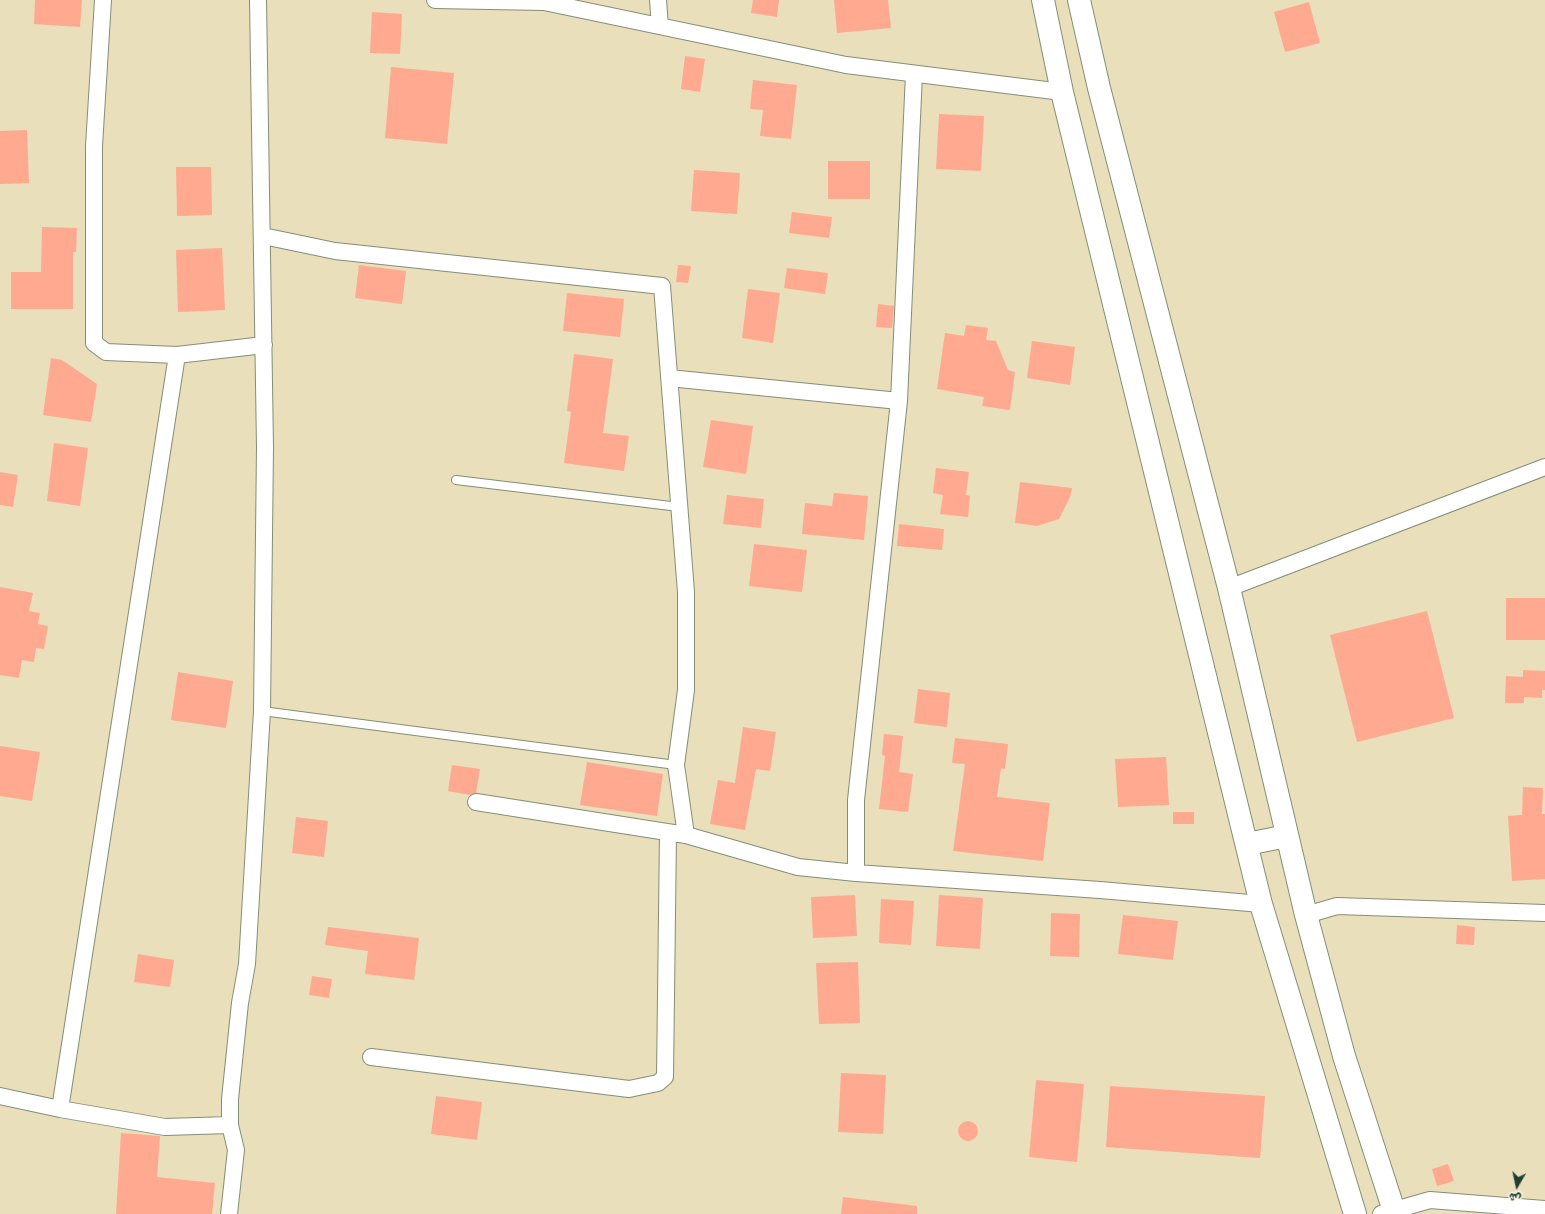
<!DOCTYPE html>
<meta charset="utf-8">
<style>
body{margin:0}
#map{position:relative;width:1545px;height:1214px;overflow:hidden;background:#e9dfba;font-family:Mali,"Playpen Sans Arabic",sans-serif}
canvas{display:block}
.north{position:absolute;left:1497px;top:1166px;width:40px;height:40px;-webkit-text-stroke:3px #fcf5e5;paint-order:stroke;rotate:189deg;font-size:11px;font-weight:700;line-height:16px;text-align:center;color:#1f3d34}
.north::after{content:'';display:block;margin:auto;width:14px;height:18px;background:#1f3d34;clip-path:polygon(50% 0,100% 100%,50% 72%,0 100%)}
</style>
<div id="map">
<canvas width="1545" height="1214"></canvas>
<div class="north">ش</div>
</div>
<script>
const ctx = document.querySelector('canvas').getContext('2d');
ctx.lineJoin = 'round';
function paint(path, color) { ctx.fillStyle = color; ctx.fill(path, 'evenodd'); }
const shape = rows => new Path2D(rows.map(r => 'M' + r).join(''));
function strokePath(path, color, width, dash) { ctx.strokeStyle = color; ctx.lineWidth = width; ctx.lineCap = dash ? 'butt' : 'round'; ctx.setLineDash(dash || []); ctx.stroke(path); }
const building = shape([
 [35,0,82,0,80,27,34,24],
 [753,0,779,0,777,17,751,13],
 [834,0,888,0,891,28,837,33],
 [1309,2,1320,43,1285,52,1274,12],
 [372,12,402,14,400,54,370,53],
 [685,56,705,59,700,92,681,89],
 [391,67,454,73,447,144,385,138],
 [753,80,797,85,791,139,760,136,763,110,750,109],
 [939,114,984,116,981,171,936,169],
 [27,130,29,183,0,184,0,131],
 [828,161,870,161,870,199,828,199],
 [176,167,211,167,212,215,177,216],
 [694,170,740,173,737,214,691,211],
 [792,212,832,217,829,238,789,233],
 [42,227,77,228,76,252,73,252,73,309,11,309,11,272,41,272],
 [222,248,225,310,178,312,176,250],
 [359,265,406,271,402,304,355,298],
 [678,265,691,266,688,283,676,282],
 [787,268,828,273,825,294,784,288],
 [748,289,780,293,773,343,742,338],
 [567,293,624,299,620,337,563,331],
 [878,304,894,306,892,328,876,327],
 [966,325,988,328,986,340,996,341,1008,370,1015,372,1010,410,982,406,984,397,937,389,945,333,964,336],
 [1032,341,1075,347,1070,385,1027,378],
 [574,354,613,359,603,433,629,436,624,471,564,463,571,412,567,411],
 [51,358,62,360,97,384,91,422,43,415],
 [711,420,753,426,746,474,703,467],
 [54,443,88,448,80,506,47,501],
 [936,468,969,472,966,495,970,496,968,517,940,514,943,495,933,493],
 [0,472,18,475,13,507,0,505],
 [1020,482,1072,488,1070,497,1059,519,1037,526,1015,523],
 [834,493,868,496,864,540,802,534,805,503,832,506],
 [727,495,764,499,761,528,723,524],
 [899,524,944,529,942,550,897,546],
 [754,544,807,550,802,592,749,586],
 [0,587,33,593,29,611,40,613,38,624,48,626,44,649,36,648,34,662,22,660,19,678,0,675],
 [1506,598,1545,598,1545,640,1506,640],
 [1427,611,1454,718,1357,742,1330,635],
 [1523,670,1545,671,1545,690,1542,690,1542,698,1524,697,1524,703,1505,703,1506,676,1523,677],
 [178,672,233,681,226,728,171,720],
 [918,689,950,693,947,727,914,723],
 [743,727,776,732,770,771,756,769,745,830,710,824,718,780,735,783],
 [884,734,903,736,899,772,913,774,908,812,879,809,885,756,882,755],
 [955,738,1008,744,1005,769,1001,768,997,797,1050,803,1043,861,953,851,965,764,952,763],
 [0,746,40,752,32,801,0,796],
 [1166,757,1169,805,1118,807,1115,759],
 [587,762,663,774,657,816,580,805],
 [452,765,480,769,476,793,470,795,448,791],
 [1523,787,1543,788,1542,814,1545,814,1545,879,1512,881,1508,816,1522,815],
 [1173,812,1194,812,1194,824,1173,824],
 [296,817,328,821,324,857,292,853],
 [855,895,857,936,813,938,811,897],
 [939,895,983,898,980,949,936,946],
 [881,899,914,901,911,945,879,943],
 [1051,913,1080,914,1079,957,1050,956],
 [1123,915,1178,921,1173,960,1118,954],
 [1457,925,1475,927,1474,945,1456,944],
 [328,927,419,938,414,980,365,974,368,951,325,945],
 [138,954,174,960,170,987,134,982],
 [858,962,860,1023,819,1024,816,963],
 [312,976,332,979,329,998,309,995],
 [841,1073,886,1075,883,1134,838,1132],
 [1036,1080,1084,1084,1077,1162,1029,1157],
 [1110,1086,1265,1096,1260,1158,1106,1147],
 [436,1096,482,1102,477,1140,431,1134],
 '958 1131a10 10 0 1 1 20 0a10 10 0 1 1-20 0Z',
 [121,1133,160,1136,157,1177,215,1183,212,1214,116,1214],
 [1448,1164,1454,1181,1437,1186,1432,1169],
 [843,1197,917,1206,917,1214,841,1214]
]);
const service = shape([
 [456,480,679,507],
 [262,711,676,765]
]);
const minor = shape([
 [103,0,94,146,94,343,106,352,177,355,264,345],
 [435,0,544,2,846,65,1062,92],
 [658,0,660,26],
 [263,236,335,251,662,286,686,592,686,690,676,765,686,835],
 [669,378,899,401],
 [1229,588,1545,467],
 [476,802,686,835,798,867,856,873,1100,890,1261,904],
 [856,873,856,800,899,401,914,74],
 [1306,915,1337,906,1545,913],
 [371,1057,629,1089,658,1083,665,1077,668,833],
 [0,1096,60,1109,165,1127,230,1125],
 [60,1109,177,355],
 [229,1214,236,1150,230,1125,230,1099,240,1003,247,964,262,711,265,447,258,0],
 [1381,1214,1430,1200,1545,1209]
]);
const secondary = shape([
 [1247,844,1287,836]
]);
const trunk = shape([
 [1043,0,1062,92,1261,904,1355,1214],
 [1079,0,1099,88,1229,588,1306,915,1344,1056,1395,1214]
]);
paint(building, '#ffa991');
strokePath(service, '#848e77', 10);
strokePath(minor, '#848e77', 18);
strokePath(secondary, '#848e77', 24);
strokePath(trunk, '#848e77', 24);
strokePath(service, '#fff', 8);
strokePath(minor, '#fff', 16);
strokePath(secondary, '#fff', 22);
strokePath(trunk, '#fff', 22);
</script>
